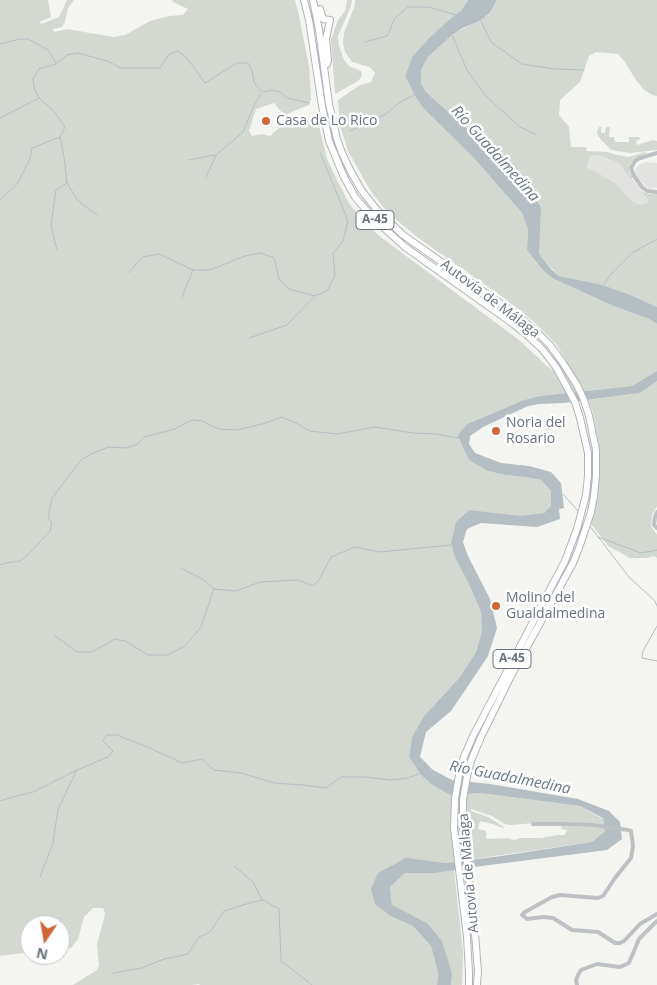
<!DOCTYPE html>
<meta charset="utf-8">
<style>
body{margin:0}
#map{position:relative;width:657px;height:985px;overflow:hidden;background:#f4f4f1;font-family:"Open Sans",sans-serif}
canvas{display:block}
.north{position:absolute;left:20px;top:915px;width:50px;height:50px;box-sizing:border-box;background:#fff;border:1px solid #c2c7cb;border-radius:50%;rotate:192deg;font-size:14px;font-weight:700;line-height:20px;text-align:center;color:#67727e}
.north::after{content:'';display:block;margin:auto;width:18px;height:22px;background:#ce6837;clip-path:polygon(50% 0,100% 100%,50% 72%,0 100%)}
</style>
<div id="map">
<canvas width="657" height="985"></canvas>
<div class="north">N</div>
</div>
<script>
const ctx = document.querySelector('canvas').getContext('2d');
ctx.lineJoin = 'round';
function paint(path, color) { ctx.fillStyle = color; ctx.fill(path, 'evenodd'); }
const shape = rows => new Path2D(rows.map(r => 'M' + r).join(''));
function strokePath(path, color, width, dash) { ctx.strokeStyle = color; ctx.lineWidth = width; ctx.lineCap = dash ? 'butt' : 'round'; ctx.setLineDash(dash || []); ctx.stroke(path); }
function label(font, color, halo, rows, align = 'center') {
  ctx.font = font + ' "Open Sans",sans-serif'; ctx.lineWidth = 5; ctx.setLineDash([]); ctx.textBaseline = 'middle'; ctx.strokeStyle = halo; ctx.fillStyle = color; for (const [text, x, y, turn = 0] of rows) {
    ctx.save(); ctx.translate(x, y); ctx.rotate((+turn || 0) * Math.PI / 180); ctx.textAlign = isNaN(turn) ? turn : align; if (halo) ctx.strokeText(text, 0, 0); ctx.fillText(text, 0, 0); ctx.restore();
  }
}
const built = shape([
 [593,155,601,156,619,163,649,199,647,203,643,205,637,204,631,200,624,192,587,167,590,157],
 [645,162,657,163,657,188,649,189,637,177,635,172,636,168,639,165]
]);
const green = shape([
 [0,0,48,0,51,17,40,22,41,24,59,17,67,0,74,0,68,8,65,22,62,27,53,29,54,32,67,29,113,37,125,35,150,21,169,16,183,15,188,9,173,2,172,0,295,0,298,11,309,66,311,99,309,105,284,115,274,103,256,109,249,131,252,136,262,134,270,136,284,124,301,118,318,122,327,159,337,180,350,205,378,235,519,340,547,366,553,370,566,360,556,344,533,321,504,298,417,237,387,212,370,190,348,151,340,126,338,100,360,85,371,82,375,73,370,67,352,62,345,52,343,43,344,33,355,5,355,0,468,0,461,11,427,40,412,57,405,76,414,94,423,108,473,157,522,213,528,229,527,250,554,279,611,305,649,319,657,324,657,371,632,386,595,390,540,396,524,400,467,424,470,461,488,471,505,475,525,477,541,480,551,491,551,507,544,513,521,517,469,510,451,543,455,558,468,582,481,612,482,631,476,652,460,677,424,716,412,737,409,757,421,775,450,795,480,793,580,806,603,819,604,825,536,823,510,825,505,824,492,816,471,809,471,811,488,817,504,827,503,828,493,824,480,821,478,829,486,831,486,839,507,838,514,840,520,838,541,838,558,835,565,835,567,830,561,829,562,826,592,827,605,829,605,831,592,842,446,863,428,861,378,873,392,917,413,926,431,946,438,973,437,985,200,985,199,984,192,985,73,985,97,970,99,965,97,945,105,914,103,908,93,908,84,917,78,939,71,948,60,950,60,925,30,925,30,952,0,956],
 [347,0,352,0,351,6,338,36,339,46,344,60,349,66,361,71,362,75,359,80,351,85,335,94,331,40,338,20,345,11],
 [497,0,657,0,657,96,652,95,643,89,634,77,625,62,618,54,596,52,589,56,580,82,560,100,559,115,569,127,571,147,586,147,587,151,608,152,617,155,629,157,645,152,647,153,634,159,630,164,629,171,633,177,631,179,619,163,601,156,593,155,590,157,587,167,615,183,631,200,637,204,643,205,647,203,649,200,641,191,648,194,657,194,657,307,633,296,603,285,559,276,538,254,541,208,464,126,426,92,421,83,421,70,428,57,452,35,490,14],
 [601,126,601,133,605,133,606,127,610,127,609,137,614,137,615,142,629,142,629,137,639,137,640,139,636,141,637,145,653,140,657,141,657,150,631,153,616,151,610,149,598,136,597,132,599,127],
 [657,381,657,506,652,515,651,526,657,535,657,558,654,556,647,558,630,558,608,546,591,524,597,499,600,464,598,440,593,413,588,400,640,393],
 [454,870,463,952,462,985,451,985,452,974,427,924,392,905,390,887,405,873,436,873]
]);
const water = shape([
 [468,0,497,0,490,13,481,20,463,28,452,35,428,57,421,70,421,83,426,92,464,126,533,194,541,208,539,254,552,270,559,276,603,285,633,296,657,307,657,324,649,319,611,305,565,284,554,279,543,270,527,250,528,229,522,213,473,157,423,108,414,94,405,76,412,57,427,40,450,19,461,11],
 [657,371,657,381,640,393,564,403,539,404,528,406,483,427,470,436,469,444,475,453,501,463,529,466,551,472,561,483,564,508,559,509,560,519,537,527,481,523,467,529,463,542,468,556,490,599,497,628,488,656,451,711,426,732,420,757,433,770,452,780,490,784,578,799,609,811,620,822,622,839,607,850,474,867,436,873,405,873,390,887,392,905,427,923,442,941,452,974,451,985,437,985,438,973,431,946,413,926,392,917,375,904,371,889,378,873,406,858,446,863,501,856,592,842,605,831,603,818,580,806,480,793,450,795,433,785,421,775,409,757,412,737,424,716,460,677,476,652,482,631,481,612,468,582,455,558,451,543,456,522,469,510,521,516,544,513,551,506,551,491,541,480,525,477,505,475,488,471,470,461,465,452,458,435,467,424,524,400,540,396,595,390,632,386]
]);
const stream = shape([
 [481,21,491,42,522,64,554,69,584,70],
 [452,35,467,70,485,95,520,127,535,134],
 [365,42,387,36,395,18,408,7,428,7,457,15],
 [0,44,20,39,28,39,48,50,56,63],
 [0,118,39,98],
 [350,131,386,114,399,103,414,95],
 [60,137,64,157,67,183,78,201,97,215],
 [189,160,215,155],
 [206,177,216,155,243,132,254,106,261,94],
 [0,200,18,183,30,159,32,148,60,137,65,127,54,111,39,98,34,88,33,79,39,69,56,64,67,55,78,53,107,61,121,68,160,68,169,54,178,51,187,58,205,83,237,63,248,63,252,70,254,82,262,92,272,90,280,92,287,98,309,103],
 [57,250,51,225,56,190,67,183],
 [128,273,143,257,159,254,193,270,210,270,245,256,261,253,274,258,279,279,289,289,315,296,327,291,335,276,333,253,343,241,348,221,320,152],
 [602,287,612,273,632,253,657,239],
 [182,297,193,270],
 [249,338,287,325,314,297],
 [563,494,579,512],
 [589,525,629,577,655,601,657,606],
 [598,537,641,553,657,550],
 [0,565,6,563,20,561,28,555,50,531,52,523,48,517,52,498,81,460,93,453,109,447,127,448,138,444,144,437,175,429,192,420,202,421,219,429,237,430,266,423,281,417,296,423,310,431,337,434,375,427,413,433,436,434,452,437,461,438],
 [181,568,204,580,214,589,236,591,260,582,298,580,313,586,319,580,331,557,355,547,380,552,451,545],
 [657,626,643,651,642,658,657,661],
 [54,635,77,652,92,652,115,639,125,641,148,655,167,655,185,646,201,627,214,589],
 [0,801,9,798,33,792,77,770,108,757,113,751,103,741,107,735,117,735,152,749,182,763,202,759,214,770,241,773,274,783,303,785,326,788,341,777,365,777,391,780,408,778,421,773],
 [234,866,253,882,262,900],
 [40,877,53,843,58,809,77,770],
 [113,973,142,968,164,959,188,954,199,937,210,932,224,911,253,902,263,900,279,909,281,961,312,985]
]);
const minor = shape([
 [657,153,640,158,635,161,631,168,634,176,642,187,647,191,657,192],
 [657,512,655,517,654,525,657,528],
 [533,824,562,824,592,825,628,830,631,831,633,846,631,858,615,878,603,896,598,898,560,895,552,897,525,912,522,915,527,919,543,917,553,918,572,930,598,932,615,943,620,943,624,941,640,924,657,914],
 [577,985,576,980,578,975,581,970,597,964,620,967,629,963,639,939,657,921]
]);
const motorway = shape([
 [304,0,309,20,322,106,329,141,344,177,355,197,372,217,405,247,512,323,528,336,542,349,556,367,575,402,580,418,588,453,588,476,586,495,577,529,565,561,474,734,463,759,459,775,455,799,454,828,467,937,469,972,469,985],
 [313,0,319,30,329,104,337,139,342,153,351,172,362,191,377,210,403,235,517,315,536,331,550,345,563,363,577,385,584,400,589,416,596,450,596,476,594,496,591,512,579,548,573,563,511,676,481,737,471,761,467,776,463,800,463,827,475,934,478,971,477,985],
 [320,9,323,19,330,20,326,39,328,60,327,64]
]);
const markers = [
 [266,121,5,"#ce6837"],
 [496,431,5,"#ce6837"],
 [496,606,5,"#ce6837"]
];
const shields = [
 [375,220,38],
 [512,659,38]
];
const shieldNames = [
 ["A-45",375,220],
 ["A-45",512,659]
];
const poiNames = [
 ["Casa de Lo Rico",276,121],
 ["Noria del",506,423],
 ["Rosario",506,439],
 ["Molino del",506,598],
 ["Gualdalmedina",506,614]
];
const streetNames = [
 ["Autovía de Málaga",490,299,37],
 ["Autovía de Málaga",469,873,-95]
];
const waterNames = [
 ["Río Guadalmedina",495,154,48],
 ["Río Guadalmedina",510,778,11]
];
paint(built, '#e2e3e1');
paint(green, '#d3d9d1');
paint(water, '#b5bec3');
strokePath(stream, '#b5bec3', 1);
strokePath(motorway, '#b1b4b7', 8);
strokePath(minor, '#bec1c4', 4);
strokePath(motorway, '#fff', 6);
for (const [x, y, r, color] of markers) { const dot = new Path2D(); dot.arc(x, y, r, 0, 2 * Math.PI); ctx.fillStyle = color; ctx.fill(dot); strokePath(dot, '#fff', 2); }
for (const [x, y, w] of shields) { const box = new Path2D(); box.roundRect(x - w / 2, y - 9.5, w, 19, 4); ctx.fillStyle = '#fff'; ctx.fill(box); strokePath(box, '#67727e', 1); }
label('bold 12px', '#67727e', null, shieldNames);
label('14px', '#67727e', '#fff', poiNames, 'left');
label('14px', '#67727e', '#fff', streetNames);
label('italic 15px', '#687982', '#fff', waterNames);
</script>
